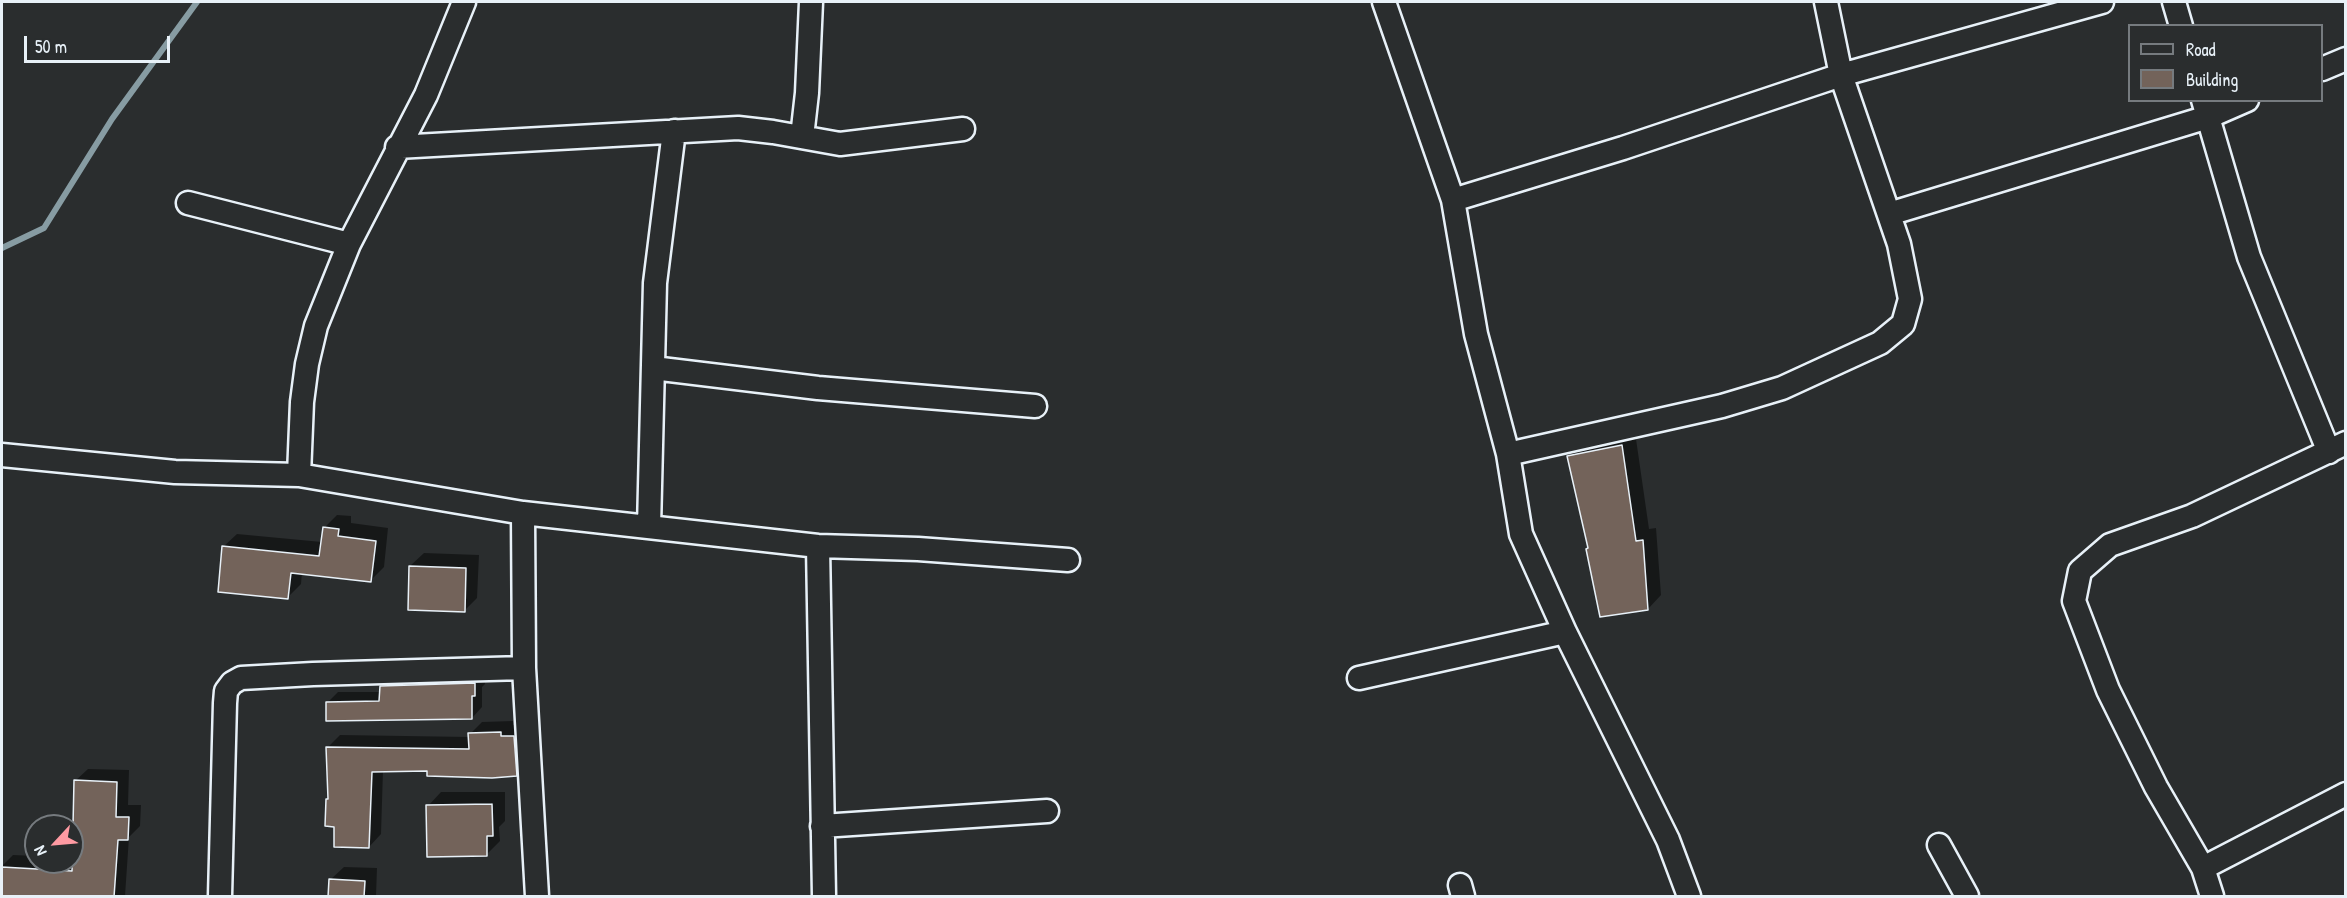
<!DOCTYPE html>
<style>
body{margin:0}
#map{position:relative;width:2347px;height:898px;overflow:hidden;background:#2a2d2e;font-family:"Patrick Hand",sans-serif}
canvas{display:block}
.frame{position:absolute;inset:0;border:3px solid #e8f1f8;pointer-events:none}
.legend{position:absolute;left:2128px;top:24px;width:195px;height:78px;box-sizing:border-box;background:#2a2d2e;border:2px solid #767b7f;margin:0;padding:8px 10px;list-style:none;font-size:18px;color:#e8f1f8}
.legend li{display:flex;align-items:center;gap:12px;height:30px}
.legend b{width:30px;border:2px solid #767b7f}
.north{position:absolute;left:24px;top:814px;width:60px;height:60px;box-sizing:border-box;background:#2a2d2e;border:2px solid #767b7f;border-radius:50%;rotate:244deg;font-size:16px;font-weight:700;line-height:24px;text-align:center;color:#e8f1f8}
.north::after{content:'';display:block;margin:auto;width:21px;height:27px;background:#ff9aa2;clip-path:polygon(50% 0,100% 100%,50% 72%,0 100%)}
.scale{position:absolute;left:24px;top:36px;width:146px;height:27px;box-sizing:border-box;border:3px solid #e8f1f8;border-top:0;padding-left:8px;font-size:18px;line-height:21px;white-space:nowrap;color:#e8f1f8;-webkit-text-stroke:4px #2a2d2e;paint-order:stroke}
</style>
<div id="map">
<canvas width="2347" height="898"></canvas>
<div class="frame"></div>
<ul class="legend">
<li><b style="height:8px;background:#2a2d2e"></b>Road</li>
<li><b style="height:16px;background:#73635a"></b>Building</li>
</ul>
<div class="north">N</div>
<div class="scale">50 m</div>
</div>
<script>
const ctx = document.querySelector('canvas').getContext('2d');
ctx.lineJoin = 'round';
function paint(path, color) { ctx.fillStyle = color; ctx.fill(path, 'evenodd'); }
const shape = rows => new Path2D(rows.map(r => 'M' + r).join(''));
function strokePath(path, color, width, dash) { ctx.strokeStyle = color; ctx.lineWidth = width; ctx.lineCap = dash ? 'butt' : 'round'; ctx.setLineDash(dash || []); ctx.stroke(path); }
const shadow = shape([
 [1635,432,1649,529,1656,528,1661,595,1648,609,1589,547,1569,456,1582,443],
 [337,515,351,516,351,523,388,528,384,567,370,581,302,572,301,584,288,597,223,547,237,534,322,542,324,528],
 [424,553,479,555,477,598,464,611,410,566],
 [484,673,485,684,482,687,482,707,472,718,327,703,338,692,381,692,382,686,392,676],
 [513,721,513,725,526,725,528,762,516,774,428,770,383,770,381,834,369,847,336,825,327,800,329,798,328,747,340,735,470,737,470,734,482,722],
 [88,769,129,770,128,805,141,805,140,826,129,837,125,896,2,896,2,866,13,855,36,856,36,862,72,862,75,781],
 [441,792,505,792,505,821,499,827,500,841,486,855,428,806],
 [344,867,377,868,376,896,330,896,330,880]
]);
const stream = shape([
 [2,248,44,228,112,119,197,2]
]);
const building = shape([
 [1622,445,1636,541,1643,540,1648,610,1600,617,1586,549,1588,548,1567,456,1622,445],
 [323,527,339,529,338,536,376,541,371,582,291,573,288,599,218,592,222,546,319,556,323,527],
 [409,566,466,568,465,612,408,610,409,566],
 [475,683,475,696,472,696,472,719,326,721,326,702,379,701,380,686,475,683],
 [501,732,501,736,514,736,517,776,492,778,427,776,427,771,372,772,369,848,334,847,334,827,325,826,326,799,328,799,326,747,469,749,468,733,501,732],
 [74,780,117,782,116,817,129,817,128,840,118,840,114,897,2,897,2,867,72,871,74,780],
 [492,804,493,836,487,836,487,856,427,857,426,805,492,804],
 [329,879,365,881,364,897,328,897,329,879]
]);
const street = shape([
 [1384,2,1453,200,1476,334,1508,454,1521,534,1565,632,1668,840,1689,896],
 [2174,2,2181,26],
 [2322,69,2346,59],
 [2203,100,2249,257,2329,452],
 [802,137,807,93,811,2],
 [397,147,738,128,773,132,840,144,963,129],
 [1453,200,1623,148,1841,75,2102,2],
 [188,203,349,244],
 [1889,214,2208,117,2247,100],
 [653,368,818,388,1035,406],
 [1508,454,1722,406,1782,388,1880,343,1903,324,1910,299,1899,244,1841,75,1826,2],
 [2,455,175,472,299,475,523,513,818,546,918,549,1068,560],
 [299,475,302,402,307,364,316,326,349,244,426,95,464,2],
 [523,513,524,668,537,896],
 [649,527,655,283,674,131],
 [818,546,824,896],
 [1359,678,1565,632],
 [822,826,1047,811],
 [1939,845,1967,896],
 [2203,868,2346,794],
 [1460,885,1463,896],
 [220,896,225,703,226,691,232,683,241,678,313,674,524,668],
 [2212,896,2203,868,2156,787,2108,690,2074,601,2080,571,2110,545,2192,516,2346,443]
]);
paint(shadow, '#0007');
strokePath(stream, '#879ca3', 6);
paint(building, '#73635a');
strokePath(building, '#e8f1f8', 1.5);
strokePath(street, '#e8f1f8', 27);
strokePath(street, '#2a2d2e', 22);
</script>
